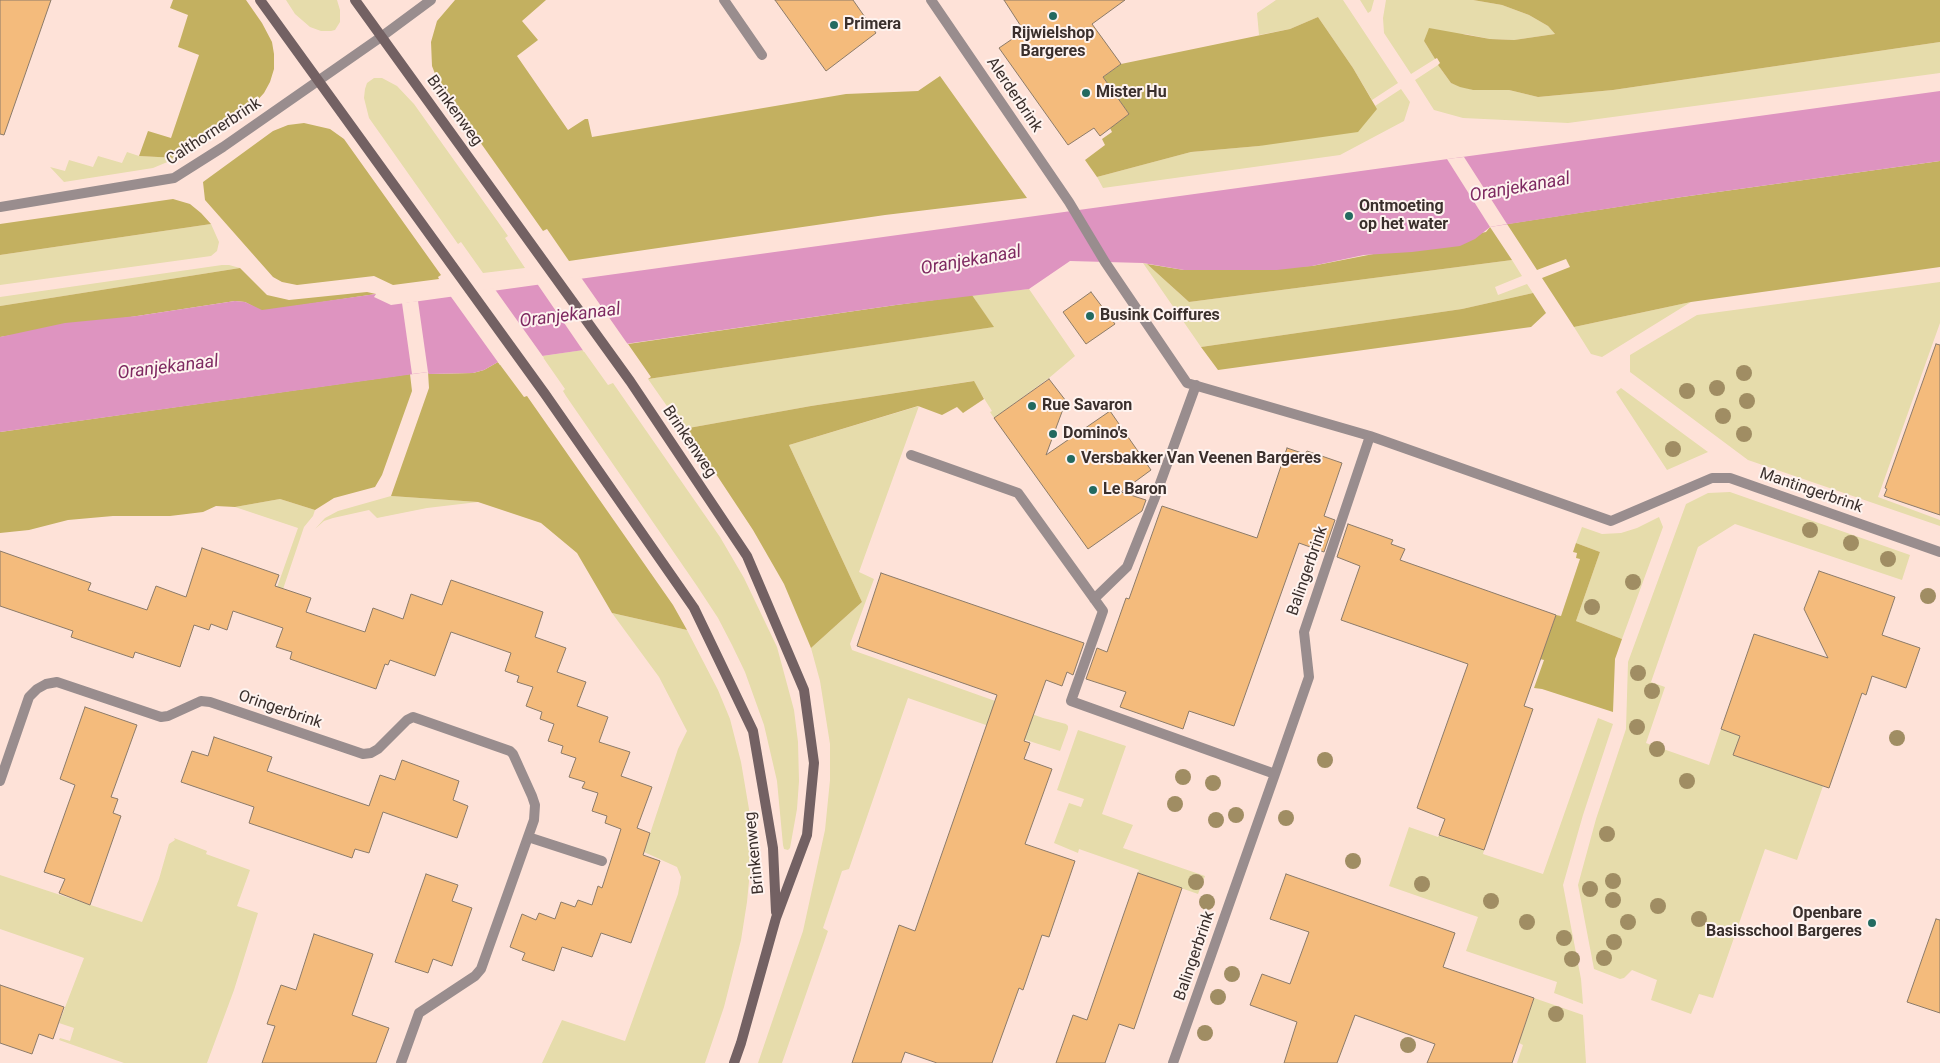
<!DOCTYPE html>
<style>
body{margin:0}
canvas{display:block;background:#fee2d8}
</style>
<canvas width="1940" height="1063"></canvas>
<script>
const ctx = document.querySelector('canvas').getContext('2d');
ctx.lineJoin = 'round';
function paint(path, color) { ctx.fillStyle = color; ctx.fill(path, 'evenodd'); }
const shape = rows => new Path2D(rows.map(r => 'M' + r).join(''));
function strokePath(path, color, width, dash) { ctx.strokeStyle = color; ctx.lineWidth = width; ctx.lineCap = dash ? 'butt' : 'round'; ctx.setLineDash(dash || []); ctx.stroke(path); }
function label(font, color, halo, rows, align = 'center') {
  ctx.font = font + ' Roboto,sans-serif'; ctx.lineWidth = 4; ctx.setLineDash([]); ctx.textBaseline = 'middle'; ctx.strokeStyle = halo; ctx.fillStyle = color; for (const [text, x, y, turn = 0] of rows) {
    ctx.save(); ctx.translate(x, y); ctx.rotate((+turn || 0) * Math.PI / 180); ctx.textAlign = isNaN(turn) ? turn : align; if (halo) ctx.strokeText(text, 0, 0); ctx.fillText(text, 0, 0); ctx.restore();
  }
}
const green = shape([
 [286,0,337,0,340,10,340,22,335,30,331,31,321,31,310,27,295,14],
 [1276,0,1343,0,1398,83,1372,100,1353,68,1318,17,1290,29,1259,35,1257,13],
 [1360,0,1374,0,1371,11,1368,13],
 [1386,0,1473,0,1502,5,1529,15,1548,26,1555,34,1514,40,1490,39,1465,34,1424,41,1435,59,1411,74,1384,33,1383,18],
 [1940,42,1940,73,1568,123,1463,118,1434,110,1415,80,1438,65,1451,83,1473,90,1509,90,1538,97,1613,90],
 [374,78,382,78,397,86,414,104,508,236,505,238,525,268,483,273,461,242,458,244,369,118,364,98,365,89,367,83],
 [1401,89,1410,102,1404,121,1340,155,1103,188,1097,177,1191,152,1259,146,1377,109,1375,106],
 [127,152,139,156,177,158,153,168,64,182,50,167,65,171,69,160,93,167,98,156,122,163],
 [211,224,219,242,217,251,211,256,0,285,0,255],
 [1512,260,1522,276,1495,287,1498,295,1527,284,1533,293,1462,309,1201,347,1143,263,1147,264,1189,302],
 [222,265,229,265,240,268,0,306,0,297],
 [1940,282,1940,323,1878,497,1940,520,1940,526,1748,460,1630,372,1630,355,1697,315],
 [1029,289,1075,356,1049,378,994,418,990,412,992,411,973,381,811,406,683,429,648,379,993,327,972,295],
 [1691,302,1602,357,1591,354,1574,327],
 [583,350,608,385,613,383,720,537,744,578,777,647,794,710,798,742,799,781,797,809,790,848,788,850,784,849,783,845,777,781,764,725,745,672,732,645,718,618,697,586,566,396,563,391,565,389,542,356],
 [1621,388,1708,452,1667,470,1616,392],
 [919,406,859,572,874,579,850,644,852,650,1043,718,1066,724,1068,726,1068,729,1060,751,986,727,986,725,908,698,849,869,842,871,823,928,828,931,782,1063,758,1063,803,931,825,830,830,780,830,744,820,681,811,648,862,602,789,445],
 [1730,492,1910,555,1902,580,1735,524,1698,547,1651,682,1665,687,1646,743,1709,765,1721,729,1740,736,1733,755,1823,786,1797,860,1765,849,1713,998,1699,994,1691,1014,1651,1000,1657,980,1632,970,1624,978,1620,979,1594,969,1578,885,1596,819,1626,729,1628,662,1686,504,1708,493],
 [391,496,478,502,427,508,377,518,369,510,333,518,324,521,315,529,325,518,338,511],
 [280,499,315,510,313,516,304,527,280,598,274,596,298,528,235,507],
 [1659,517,1663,527,1622,639,1576,621,1600,552,1576,543,1582,527,1602,534,1621,533,1637,528],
 [612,613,687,630,718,690,730,719,741,762,750,815,751,837,751,860,747,902,741,940,724,1007,705,1063,542,1063,562,1020,625,1041,678,894,681,877,677,867,644,852,678,749,687,731,659,677],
 [1598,718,1613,724,1612,727,1583,815,1563,885,1581,979,1583,1004,1554,993,1557,982,1466,951,1478,917,1389,886,1409,827,1438,837,1439,835,1484,850,1483,854,1543,874],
 [1078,730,1126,746,1102,814,1133,825,1123,848,1205,876,1198,894,1138,873,1139,870,1079,849,1078,853,1054,843,1069,803,1081,807,1084,799,1057,790],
 [174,838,207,851,206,854,250,870,237,906,258,913,234,990,207,1063,124,1063,59,1040,60,1038,70,1041,74,1028,59,1023,84,958,0,929,0,875,142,922,159,879,169,844,175,840],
 [1534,998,1583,1015,1586,1063,1517,1063,1523,1045,1519,1043]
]);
const forest = shape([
 [173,0,246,0,262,23,272,42,274,54,274,69,270,82,264,93,255,103,177,158,139,156,148,131,171,138,199,55,178,47,188,15,170,8],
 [455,0,546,0,522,21,538,40,517,56,568,130,585,119,588,119,592,137,846,94,918,91,940,76,1027,198,885,215,569,261,547,229,543,231,439,84,432,66,431,42,437,21],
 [1473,0,1940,0,1940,42,1613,90,1538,97,1509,90,1473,90,1460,87,1451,83,1438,65,1440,63,1437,58,1435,59,1424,41,1429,28,1490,39,1514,40,1555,34,1548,26,1529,15,1502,5],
 [1318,17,1353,68,1377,109,1358,132,1259,146,1191,152,1097,177,1085,160,1105,145,1102,139,1112,132,1110,128,1129,114,1103,77,1121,64,1290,29],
 [304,123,330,129,344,139,441,275,438,277,439,279,393,285,374,276,297,285,282,282,273,277,205,200,203,182,273,131,288,125],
 [1940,161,1940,267,1691,302,1574,327,1542,278,1570,267,1566,259,1537,270,1507,224,1682,197],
 [173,199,190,204,201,213,211,224,0,255,0,224],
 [1490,227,1512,260,1189,302,1147,264,1184,270,1312,266,1486,232],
 [240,268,267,295,289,300,367,292,376,294,262,311,245,302,235,301,0,337,0,306],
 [1533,293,1546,313,1531,327,1218,370,1201,347,1462,309],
 [972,295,994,327,648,379,651,377,628,344,896,305],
 [498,362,524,397,527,396,673,605,687,630,612,613,577,553,541,523,478,502,391,496,429,388,428,372,429,374,473,373,484,370],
 [410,374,412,391,382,475,375,487,334,498,315,510,280,499,235,507,216,506,203,512,170,516,113,516,68,520,29,530,0,533,0,432],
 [974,381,984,399,963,413,957,407,942,415,918,406,789,445,862,602,811,648,784,584,753,530,718,477,683,429,811,406],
 [1576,543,1600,552,1576,621,1622,639,1615,659,1613,712,1542,689,1534,688,1544,660,1540,659,1556,615,1561,616,1580,559,1576,558,1577,553,1573,552]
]);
const water = shape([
 [1940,91,1940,161,1682,197,1490,227,1475,239,1460,246,1412,252,1364,255,1312,266,1277,270,1184,270,1143,263,1070,261,1029,289,896,305,542,356,498,362,484,370,473,373,429,374,428,372,0,432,0,337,65,323,137,316,235,301,245,302,262,310,376,294,374,297,391,305]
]);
const pier = shape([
 [1464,157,1507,224,1490,227,1447,159],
 [580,276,629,346,584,352,536,282],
 [494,288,544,358,500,365,449,294],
 [418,301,428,372,412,374,402,303]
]);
const building = shape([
 [0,0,51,0,4,135,0,134,0,0],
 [775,0,853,0,876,33,826,71,775,0],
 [1004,0,1125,0,1092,24,1121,64,1103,77,1129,114,1100,136,1094,128,1068,145,999,48,1024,31,1004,0],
 [1091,292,1115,324,1086,344,1063,312,1091,292],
 [1936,344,1940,345,1940,515,1884,496,1887,489,1885,488,1936,344],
 [1049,379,1066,401,1046,455,1110,411,1151,470,1121,492,1146,500,1142,511,1088,549,994,418,1049,379],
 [1287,448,1305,454,1307,451,1342,463,1324,516,1335,520,1324,552,1299,543,1234,726,1189,711,1183,729,1120,707,1126,692,1086,679,1097,648,1107,652,1126,598,1129,599,1162,506,1257,538,1287,448],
 [1348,524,1393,540,1391,544,1405,549,1400,560,1556,615,1524,706,1533,709,1484,850,1439,835,1445,819,1417,808,1468,664,1341,620,1360,566,1337,557,1348,524],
 [202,548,279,575,275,586,311,598,306,612,365,632,373,608,403,619,411,594,442,605,451,580,543,612,535,637,566,648,557,672,586,682,577,706,608,717,599,742,630,752,621,776,652,787,637,828,650,833,643,855,660,861,631,943,601,933,592,957,562,947,554,971,522,960,525,953,510,947,522,914,536,920,539,913,555,919,561,902,575,907,578,900,592,905,598,886,602,888,621,829,605,823,607,816,592,811,598,793,582,788,585,782,569,777,576,758,561,753,563,746,548,741,554,724,540,719,542,712,526,706,533,687,517,682,519,676,505,671,511,653,451,632,435,676,390,660,388,665,385,664,376,689,290,659,292,652,276,647,283,628,233,611,227,630,211,624,209,630,194,625,180,667,135,652,133,658,71,637,73,631,0,606,0,551,91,583,88,590,147,610,156,586,186,597,202,548],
 [1819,571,1895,597,1882,635,1920,648,1906,688,1872,676,1866,695,1862,693,1829,788,1733,755,1740,736,1721,729,1754,634,1828,658,1804,609,1819,571],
 [881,573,1084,643,1073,675,1067,672,1062,686,1046,680,1024,741,1030,743,1024,759,1052,769,1025,844,1075,861,1049,937,1042,935,1023,990,1019,988,992,1063,937,1063,905,1052,901,1063,852,1063,899,925,915,931,997,695,857,646,881,573],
 [85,707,137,725,111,797,118,799,113,813,121,816,90,905,59,893,65,879,44,872,75,785,60,779,85,707],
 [214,737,272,757,267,771,369,806,380,775,395,780,402,760,459,781,453,800,468,806,457,838,383,812,369,853,355,849,352,858,249,823,254,807,181,782,192,751,208,756,214,737],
 [1138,873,1182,888,1134,1029,1119,1024,1105,1063,1056,1063,1073,1015,1087,1020,1138,873],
 [426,874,458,885,452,901,472,908,452,966,433,959,428,973,395,962,426,874],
 [1286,874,1455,933,1443,967,1534,998,1512,1063,1427,1063,1435,1044,1355,1015,1337,1063,1284,1063,1297,1022,1250,1005,1262,974,1290,984,1309,932,1270,919,1286,874],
 [1936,919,1940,920,1940,1013,1907,1002,1936,919],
 [314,934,373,954,352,1015,389,1028,376,1063,262,1063,275,1026,267,1024,281,985,296,990,314,934],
 [0,985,64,1007,53,1039,39,1034,32,1054,0,1043,0,985]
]);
const lane = shape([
 [724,0,762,55]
]);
const street = shape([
 [931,0,1069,202,1105,262,1187,383,1370,436],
 [0,207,174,178,223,147,381,37,431,0],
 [911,455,1018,493,1103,611,1071,701,1275,774,1173,1063],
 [1094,599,1127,567,1154,500,1196,385],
 [1275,774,1309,677,1304,632,1370,436,1611,521,1712,478,1730,478,1940,552],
 [0,781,29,697,37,689,46,684,57,682,161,717,168,716,201,701,210,702,363,754,371,753,378,749,407,720,413,717,510,751,513,754,532,796,535,805,534,820,481,969,475,976,419,1013,401,1063],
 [528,837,602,861]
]);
const secondary = shape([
 [260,0,545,394,694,608,753,731,773,848,776,912],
 [355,0,630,381,747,556,804,690,814,763,807,835,776,918,741,1043,734,1063]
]);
const trees = [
 [1744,373],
 [1717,388],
 [1687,391],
 [1747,401],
 [1723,416],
 [1744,434],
 [1673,449],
 [1810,530],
 [1851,543],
 [1888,559],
 [1633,582],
 [1928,596],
 [1592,607],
 [1638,673],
 [1652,691],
 [1637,727],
 [1897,738],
 [1657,749],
 [1325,760],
 [1183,777],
 [1687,781],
 [1213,783],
 [1175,804],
 [1236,815],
 [1286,818],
 [1216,820],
 [1607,834],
 [1353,861],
 [1613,881],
 [1196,882],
 [1422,884],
 [1590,889],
 [1613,900],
 [1491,901],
 [1207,902],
 [1658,906],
 [1699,919],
 [1527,922],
 [1628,922],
 [1564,938],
 [1614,942],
 [1604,958],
 [1572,959],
 [1232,974],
 [1218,997],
 [1556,1014],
 [1205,1033],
 [1408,1045]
];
const markers = [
 [1053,16,5,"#236a60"],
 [834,25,5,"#236a60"],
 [1086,93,5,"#236a60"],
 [1349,216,5,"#236a60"],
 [1090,316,5,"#236a60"],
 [1032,406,5,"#236a60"],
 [1053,434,5,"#236a60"],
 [1071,459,5,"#236a60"],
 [1093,490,5,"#236a60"],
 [1872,923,5,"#236a60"]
];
const poiNames = [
 ["Primera",844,25],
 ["Rijwielshop",1053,34,"center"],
 ["Bargeres",1053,52,"center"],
 ["Mister Hu",1096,93],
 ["Ontmoeting",1359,207],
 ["op het water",1359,225],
 ["Busink Coiffures",1100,316],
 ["Rue Savaron",1042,406],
 ["Domino's",1063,434],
 ["Versbakker Van Veenen Bargeres",1081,459],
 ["Le Baron",1103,490],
 ["Openbare",1862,914,"right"],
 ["Basisschool Bargeres",1862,932,"right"]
];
const streetNames = [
 ["Alerderbrink",1014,95,56],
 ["Brinkenweg",454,111,54],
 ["Calthornerbrink",214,132,-33],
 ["Brinkenweg",689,442,56],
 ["Mantingerbrink",1811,491,19],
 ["Balingerbrink",1308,571,-71],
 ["Oringerbrink",280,710,19],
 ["Brinkenweg",755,853,-96],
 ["Balingerbrink",1195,956,-71]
];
const waterNames = [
 ["Oranjekanaal",1520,188,-10],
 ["Oranjekanaal",971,261,-10],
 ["Oranjekanaal",570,316,-7],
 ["Oranjekanaal",168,368,-7]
];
paint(green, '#e6dcab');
paint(forest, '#c3b060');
paint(water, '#de94c0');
paint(pier, '#fee2d8');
paint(building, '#f4bb7c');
strokePath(building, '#8c7b69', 1);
strokePath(lane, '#998d8e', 10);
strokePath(street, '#998d8e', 10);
strokePath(secondary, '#736163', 10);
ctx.fillStyle = '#a08d63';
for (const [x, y] of trees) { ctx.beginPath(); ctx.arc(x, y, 8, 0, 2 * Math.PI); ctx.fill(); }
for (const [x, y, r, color] of markers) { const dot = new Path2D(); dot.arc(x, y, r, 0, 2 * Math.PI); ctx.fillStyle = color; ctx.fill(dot); strokePath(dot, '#fef3ef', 2); }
label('bold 16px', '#3a2f2c', '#fef3ef', poiNames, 'left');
label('16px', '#3a2f2c', '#fef3ef', streetNames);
label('italic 18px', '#7e2961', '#fef3ef', waterNames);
</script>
